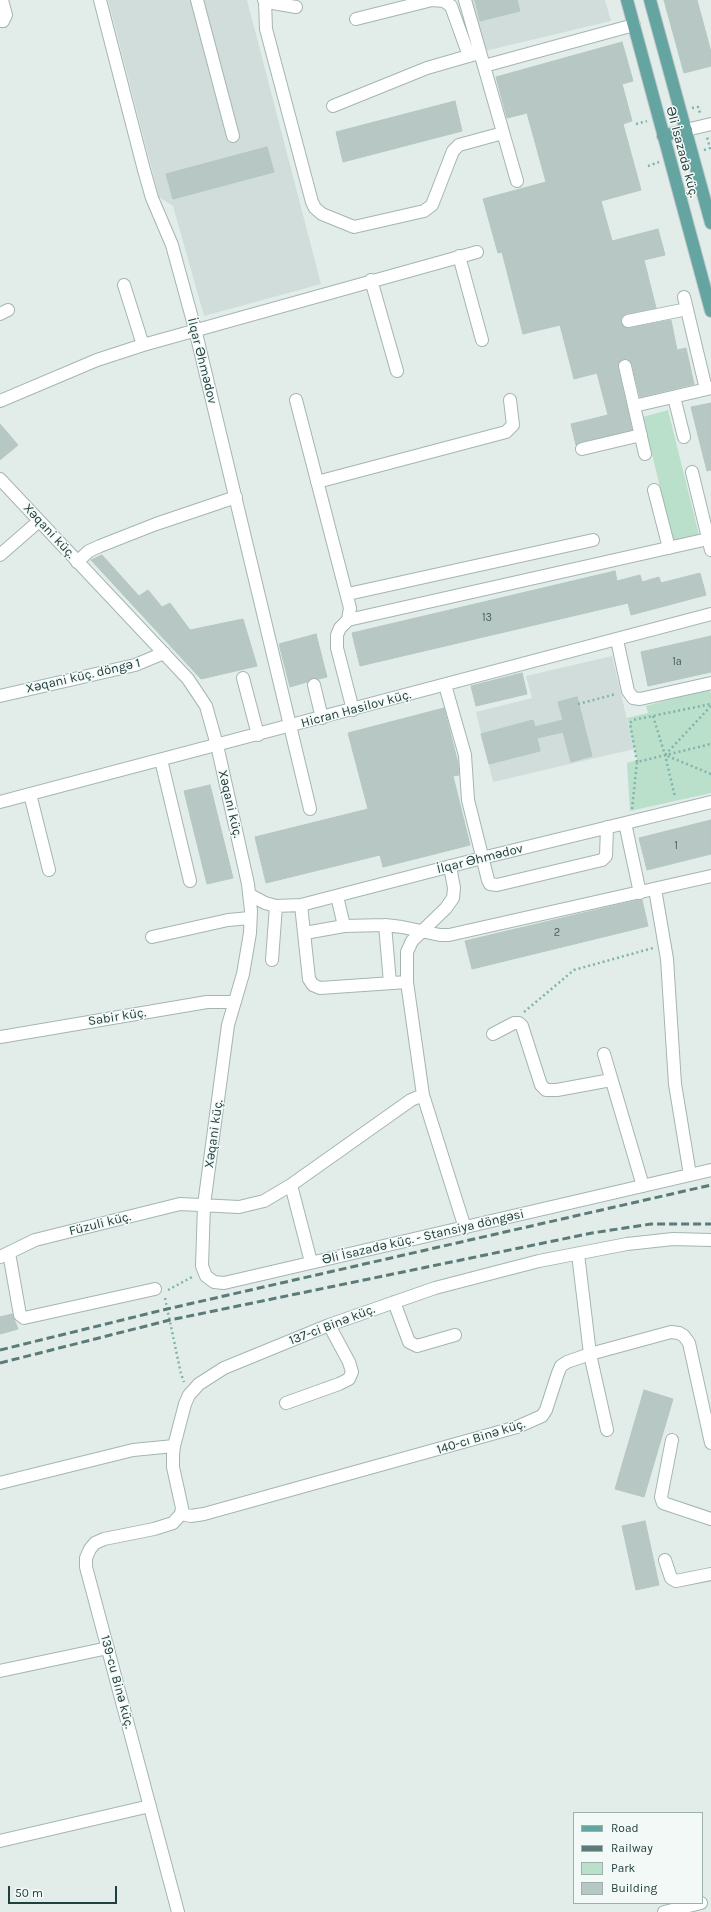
<!DOCTYPE html>
<meta charset="utf-8">
<style>
body{margin:0}
#map{position:relative;width:711px;height:1912px;overflow:hidden;background:#e2edea;font-family:Karla,sans-serif}
canvas{display:block}
.legend{position:absolute;left:573px;top:1812px;width:130px;height:92px;box-sizing:border-box;background:#f3f9f7;border:1px solid #9fafad;margin:0;padding:5px 7px;list-style:none;font-size:12px;color:#213f3d}
.legend li{display:flex;align-items:center;gap:8px;height:20px}
.legend b{width:20px;border:1px solid #9fafad}
.scale{position:absolute;left:8px;top:1886px;width:109px;height:18px;box-sizing:border-box;border:2px solid #213f3d;border-top:0;padding-left:5px;font-size:12px;line-height:14px;white-space:nowrap;color:#213f3d;-webkit-text-stroke:3px #f3f9f7;paint-order:stroke}
</style>
<div id="map">
<canvas width="711" height="1912"></canvas>
<ul class="legend">
<li><b style="height:5px;background:#64a5a1"></b>Road</li>
<li><b style="height:5px;background:#5b7b78"></b>Railway</li>
<li><b style="height:11px;background:#bae0cb"></b>Park</li>
<li><b style="height:11px;background:#b7c8c4"></b>Building</li>
</ul>
<div class="scale">50 m</div>
</div>
<script>
const ctx = document.querySelector('canvas').getContext('2d');
ctx.lineJoin = 'round';
function paint(path, color) { ctx.fillStyle = color; ctx.fill(path, 'evenodd'); }
const shape = rows => new Path2D(rows.map(r => 'M' + r).join(''));
function strokePath(path, color, width, dash) { ctx.strokeStyle = color; ctx.lineWidth = width; ctx.lineCap = dash ? 'butt' : 'round'; ctx.setLineDash(dash || []); ctx.stroke(path); }
function label(font, color, halo, rows, align = 'center') {
  ctx.font = font + ' Karla,sans-serif'; ctx.lineWidth = 3; ctx.setLineDash([]); ctx.textBaseline = 'middle'; ctx.strokeStyle = halo; ctx.fillStyle = color; for (const [text, x, y, turn = 0] of rows) {
    ctx.save(); ctx.translate(x, y); ctx.rotate((+turn || 0) * Math.PI / 180); ctx.textAlign = isNaN(turn) ? turn : align; if (halo) ctx.strokeText(text, 0, 0); ctx.fillText(text, 0, 0); ctx.restore();
  }
}
const built = shape([
 [108,0,247,0,321,284,204,316,173,206,159,197],
 [471,0,605,0,611,21,485,51],
 [612,656,634,749,493,782,476,712,532,698,526,676]
]);
const green = shape([
 [668,410,699,535,673,541,643,417],
 [709,688,711,694,711,793,630,811,627,763,637,760,627,718,648,713,646,706]
]);
const building = shape([
 [475,0,517,0,520,11,480,21,475,0],
 [664,0,697,0,711,52,711,66,684,73,664,0],
 [622,42,633,81,622,84,632,121,623,124,641,190,601,201,612,241,658,229,665,255,644,260,656,308,626,314,621,318,621,323,623,326,629,328,671,320,677,350,686,348,694,384,640,397,632,364,628,359,623,359,618,363,618,368,632,430,580,442,576,445,571,424,608,415,597,373,574,379,560,325,523,334,502,252,498,253,483,199,546,182,527,113,507,118,496,77,622,42],
 [455,101,462,131,343,162,336,132,455,101],
 [267,147,274,172,173,199,166,174,267,147],
 [711,403,711,470,707,471,691,407,711,403],
 [0,424,18,445,0,460,0,424],
 [102,555,139,596,148,590,162,607,170,603,190,630,243,619,257,666,201,679,91,560,102,555],
 [615,571,617,581,640,575,642,582,659,577,661,583,700,573,706,595,631,615,628,603,360,666,352,633,615,571],
 [316,634,327,677,319,679,312,678,307,682,290,687,279,644,316,634],
 [711,636,711,672,648,686,641,652,711,636],
 [522,673,527,694,476,706,471,686,522,673],
 [577,697,592,756,571,762,563,732,537,738,540,751,489,764,481,734,533,720,535,727,563,720,558,702,577,697],
 [444,708,458,763,459,775,453,776,470,845,383,867,380,855,266,883,255,837,368,809,348,733,444,708],
 [210,785,233,878,207,884,184,791,210,785],
 [711,820,711,854,647,870,639,838,711,820],
 [638,900,642,900,648,926,472,969,465,941,638,900],
 [12,1314,18,1329,0,1334,0,1317,12,1314],
 [644,1390,673,1399,644,1497,615,1489,644,1390],
 [645,1521,659,1585,636,1590,622,1526,645,1521]
]);
const path = shape([
 [692,108,698,107,700,113],
 [636,124,647,121],
 [704,150,710,148,707,137],
 [648,166,659,162],
 [578,704,616,694],
 [711,706,665,755,711,774],
 [653,716,665,755,675,797],
 [637,762,630,723,633,720,711,704],
 [632,809,637,762,711,744],
 [524,1012,574,970,653,948],
 [168,1290,194,1276],
 [165,1298,181,1374,184,1382]
]);
const minor = shape([
 [100,0,144,170,152,198,172,245,195,329,310,809],
 [197,0,233,136],
 [264,0,273,3,296,7],
 [465,0,517,181],
 [265,1,266,29,312,202,315,208,322,214,354,227,424,211,432,205,453,151,459,145,503,133],
 [356,19,432,0,444,1,451,6,469,56],
 [0,21,3,21,6,15,2,0],
 [484,66,634,25],
 [333,106,427,68,479,53],
 [686,130,711,124],
 [459,256,482,340],
 [371,280,397,371],
 [124,285,143,345],
 [684,297,706,389],
 [0,314,8,310],
 [628,321,687,309],
 [625,366,645,454],
 [674,397,684,437],
 [296,400,350,608,348,620,340,628,337,635,337,648,353,710],
 [0,401,97,360,143,345,477,252],
 [634,406,711,388],
 [582,449,641,435],
 [692,472,711,550],
 [0,479,188,679,206,706,217,745,248,884,251,911,250,933,243,974,228,1025,204,1205,202,1266,206,1276,214,1282,224,1283,711,1170],
 [317,482,506,432,513,425,510,400],
 [654,490,669,548],
 [0,555,39,521],
 [77,562,89,551,100,546,156,524,236,497],
 [348,594,593,540],
 [348,620,708,539],
 [617,640,628,691,633,698,640,699,711,683],
 [243,678,258,735],
 [314,685,322,718],
 [445,685,465,755,468,800,488,880,490,884,497,885,602,860,606,856,607,827],
 [0,696,135,665,164,653],
 [161,760,190,881],
 [30,794,49,870],
 [0,802,711,614],
 [625,823,640,893],
 [450,866,454,888,453,898,446,908,412,941,407,952,407,982,423,1095,465,1228],
 [655,889,667,959,675,1084,690,1175],
 [250,895,265,903,276,906,301,905,482,858,711,802],
 [337,896,344,926],
 [301,905,309,979,313,985,320,988,407,982],
 [385,925,390,983],
 [305,933,344,926,385,925,402,927,440,935,449,935,711,876],
 [152,937,228,920,250,918],
 [272,960,276,906],
 [493,1034,514,1023,519,1023,522,1026,541,1085,546,1090,557,1090,611,1080],
 [0,1037,207,1002,235,1002],
 [604,1054,643,1186],
 [291,1185,311,1262],
 [9,1253,20,1315,24,1318,155,1289],
 [578,1254,590,1354,607,1430],
 [0,1257,35,1240,180,1204,239,1207,264,1201,291,1185,411,1100,423,1095],
 [394,1302,409,1342,417,1346,455,1335],
 [286,1403,339,1384,349,1379,352,1372,349,1362,329,1325],
 [672,1440,661,1497,663,1503,711,1519],
 [0,1483,133,1450,174,1446],
 [181,1514,191,1516,204,1514,517,1427,542,1416,546,1410,558,1373,561,1366,567,1362,590,1354,671,1332,679,1333,684,1336,689,1343,711,1443],
 [665,1560,671,1578,676,1581,711,1574],
 [0,1671,108,1648],
 [0,1841,150,1806],
 [178,1912,86,1567,86,1558,90,1549,95,1543,104,1539,154,1529,173,1523,181,1514,182,1508,173,1467,173,1455,174,1446,185,1404,189,1395,199,1384,224,1368,329,1325,435,1288,539,1261,627,1244,673,1239,711,1240],
 [664,1912,701,1903]
]);
const major = shape([
 [627,0,711,311],
 [650,0,711,223],
 [663,136,686,130]
]);
const rail = shape([
 [0,1350,167,1309,711,1185],
 [0,1363,170,1320,592,1233,651,1224,711,1224]
]);
const numberNames = [
 ["13",487,618],
 ["1a",677,662],
 ["1",676,846],
 ["2",557,933]
];
const streetNames = [
 ["Əli İsazadə küç.",682,152,75],
 ["İlqar Əhmədov",202,361,76],
 ["Xəqani küç.",49,531,47],
 ["Xəqani küç. döngə 1",83,676,-13],
 ["Hicran Hasilov küç.",356,709,-15],
 ["Xəqani küç.",230,804,77],
 ["İlqar Əhmədov",480,859,-14],
 ["Sabir küç.",117,1017,-9],
 ["Xəqani küç.",214,1134,-82],
 ["Füzuli küç.",100,1224,-14],
 ["Əli İsazadə küç. - Stansiya döngəsi",423,1237,-13],
 ["137-ci Binə küç.",332,1325,-21],
 ["140-cı Binə küç.",481,1437,-17],
 ["139-cu Binə küç.",117,1682,75]
];
paint(built, '#d0ddda');
paint(green, '#bae0cb');
paint(building, '#b7c8c4');
strokePath(building, '#b4c7c3', 1);
strokePath(minor, '#a4b5b3', 14);
strokePath(major, '#c1c9c9', 14);
strokePath(path, '#81b3ad', 2.5, [2, 3]);
strokePath(minor, '#fff', 12);
strokePath(major, '#64a5a1', 12);
strokePath(rail, '#5b7b78', 3, [8, 4]);
label('11px', '#46615f', null, numberNames);
label('13px', '#213f3d', '#f3f9f7', streetNames);
</script>
